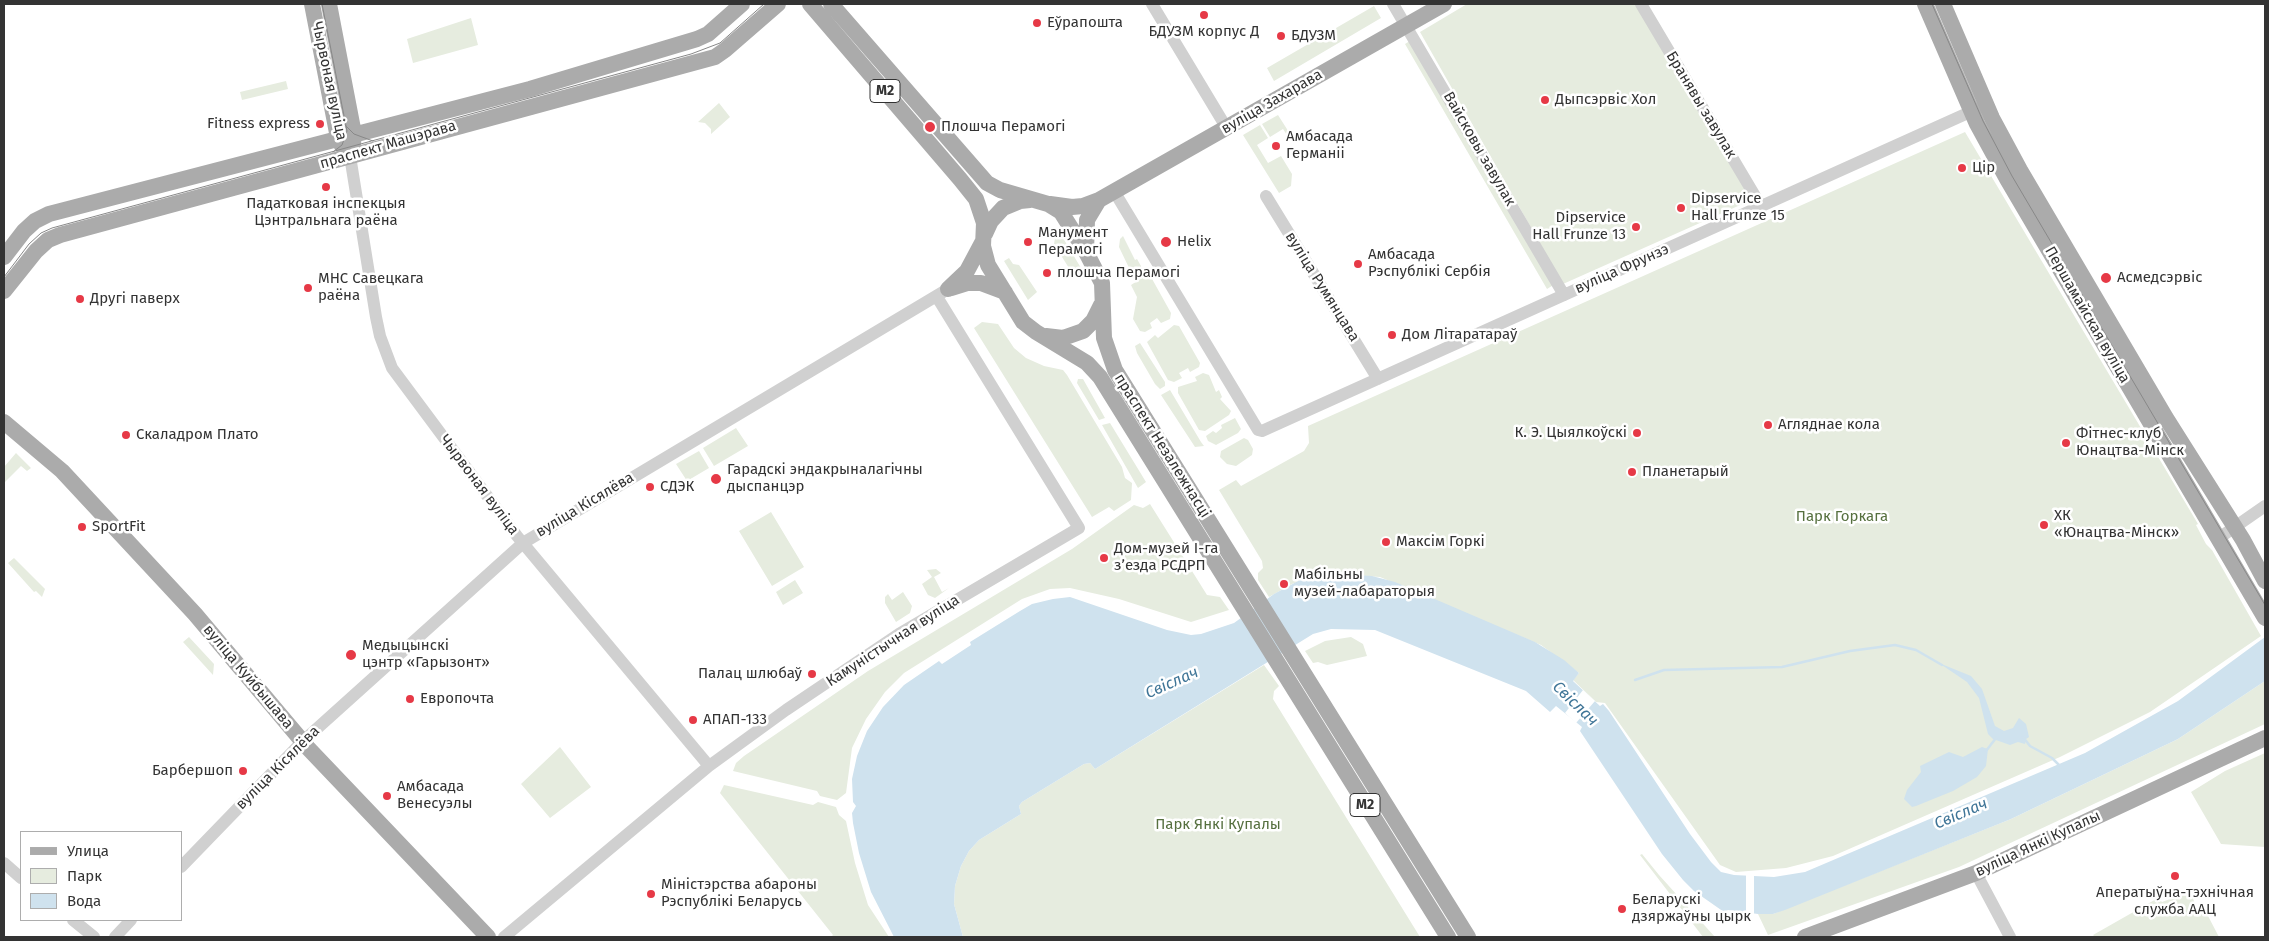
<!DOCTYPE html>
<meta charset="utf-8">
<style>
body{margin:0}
#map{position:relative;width:2269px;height:941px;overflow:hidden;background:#fff;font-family:"Fira Sans",sans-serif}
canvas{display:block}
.frame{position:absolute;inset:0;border:5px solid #333;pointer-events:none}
.legend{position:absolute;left:20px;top:831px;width:162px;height:90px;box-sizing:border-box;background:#fff;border:1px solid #adadad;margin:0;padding:6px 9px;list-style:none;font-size:15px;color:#333}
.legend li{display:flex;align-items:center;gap:10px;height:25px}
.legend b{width:25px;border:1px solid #adadad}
</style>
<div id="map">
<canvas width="2269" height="941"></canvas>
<div class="frame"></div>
<ul class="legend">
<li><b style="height:6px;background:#ababab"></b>Улица</li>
<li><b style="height:14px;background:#e6ecdf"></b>Парк</li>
<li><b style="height:14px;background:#cfe2ee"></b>Вода</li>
</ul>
</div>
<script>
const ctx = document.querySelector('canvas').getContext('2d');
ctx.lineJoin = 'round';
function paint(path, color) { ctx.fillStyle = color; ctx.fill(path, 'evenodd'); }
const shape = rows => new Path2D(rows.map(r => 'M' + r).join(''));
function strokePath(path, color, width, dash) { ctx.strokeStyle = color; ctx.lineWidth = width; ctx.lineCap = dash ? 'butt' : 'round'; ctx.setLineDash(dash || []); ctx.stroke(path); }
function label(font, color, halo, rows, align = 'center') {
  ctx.font = font + ' "Fira Sans",sans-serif'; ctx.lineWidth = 5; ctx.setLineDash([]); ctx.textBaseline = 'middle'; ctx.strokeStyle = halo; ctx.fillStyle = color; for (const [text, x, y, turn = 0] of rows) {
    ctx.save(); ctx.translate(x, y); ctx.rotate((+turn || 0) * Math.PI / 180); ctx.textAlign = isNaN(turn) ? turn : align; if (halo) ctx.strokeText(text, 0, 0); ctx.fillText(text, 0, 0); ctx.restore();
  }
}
const green = shape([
 [1467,4,1637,4,1756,198,1563,284,1420,32],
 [1374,6,1381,18,1274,81,1267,68],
 [471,18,478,45,413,63,407,39],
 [1413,39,1555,284,1547,289,1405,44],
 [286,81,288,89,242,100,240,92],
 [719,103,730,117,711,134,711,129,705,123,698,122],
 [1278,115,1292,137,1289,138,1283,129,1270,137,1262,124],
 [1260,125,1268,138,1257,145,1268,163,1281,156,1292,174,1291,186,1279,193,1243,135],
 [1965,132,2198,524,2196,525,2206,544,2212,550,2261,636,2150,712,2060,757,1833,856,1786,868,1736,872,1720,865,1605,703,1596,702,1573,680,1579,673,1541,645,1380,577,1337,574,1311,577,1292,584,1269,597,1258,580,1258,573,1263,568,1262,561,1219,490,1236,480,1241,486,1304,451,1309,443,1308,426],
 [1057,228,1081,268,1072,273,1054,244,1055,238,1051,232],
 [1123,236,1135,260,1137,259,1141,266,1140,271,1135,273,1131,272,1119,247,1120,239],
 [1009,258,1013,264,1019,265,1037,292,1028,300,1004,261],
 [1145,276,1151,277,1171,313,1170,319,1161,323,1157,318,1150,323,1152,328,1145,332,1140,331,1133,319,1137,297,1131,285],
 [982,322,998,324,1014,348,1026,358,1044,366,1063,370,1067,375,1122,467,1125,478,1132,483,1131,500,1114,511,1109,507,1092,517,974,328],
 [1174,325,1179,326,1200,363,1199,367,1190,372,1188,368,1179,373,1182,378,1174,382,1168,380,1147,342,1155,335,1158,338],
 [1140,343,1165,382,1165,386,1160,389,1155,384,1137,353,1135,346],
 [1203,373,1209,375,1216,392,1219,390,1222,397,1220,399,1231,411,1229,415,1205,431,1199,430,1178,393,1178,387,1197,381,1195,377],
 [1078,379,1083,379,1105,418,1099,420,1077,383],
 [1170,390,1201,442,1204,446,1195,447,1161,395],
 [1235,418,1241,429,1238,433,1216,445,1208,441,1206,436,1213,431,1216,433,1222,428,1221,425],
 [1110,423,1146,482,1138,488,1102,425],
 [736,428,748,446,714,466,703,448],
 [1244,438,1248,440,1253,449,1252,455,1236,466,1227,464,1220,457,1221,451],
 [699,451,709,468,687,481,676,464],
 [16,453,31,468,27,471,21,466,4,483,4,467],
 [1150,504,1207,595,1220,597,1229,610,1191,622,1119,599,1070,588,1050,589,1022,599,904,673,885,692,866,719,852,748,846,793,837,800,820,796,817,791,733,771,736,763,744,756,868,671,1072,549,1134,505,1143,508],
 [771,512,804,567,772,586,739,531],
 [14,558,45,589,42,597,36,591,34,592,8,563],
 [936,569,941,573,934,577,942,592,949,588,935,598,928,595,922,584,932,577,927,570],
 [795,580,803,593,783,605,776,592],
 [903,592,912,606,910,613,896,622,885,603,885,597,888,594,892,600],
 [189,637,214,664,213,675,183,642],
 [1351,637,1363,644,1367,656,1327,665,1318,662,1313,663,1305,651,1325,641],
 [1264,665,1279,686,1274,691,1273,699,1420,937,963,937,954,904,955,886,961,866,969,851,979,840,1021,814,1019,806,1022,802,1084,764,1090,763,1095,769],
 [2265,681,2265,724,1959,867,1768,935,1758,914,1773,914,2011,819,2178,739],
 [560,747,591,787,550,818,521,784],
 [2265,753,2265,847,2221,844,2191,792,2225,771],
 [724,785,813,805,818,802,836,807,839,815,846,821,855,863,868,905,889,937,831,937,833,935,720,793],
 [1642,854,1659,875,1715,937,1703,937,1640,855],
 [2191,891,2195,905,2207,914,2219,937,2095,937,2093,935,2158,898,2162,902]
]);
const water = shape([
 [1337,574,1372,576,1395,582,1535,642,1564,660,1579,673,1573,681,1600,706,1603,704,1609,711,1690,834,1711,862,1721,872,1734,875,1774,877,1805,872,2085,753,2178,701,2265,637,2265,681,2178,739,2011,819,1785,910,1773,914,1758,914,1728,910,1724,912,1694,891,1683,880,1662,854,1580,731,1582,727,1556,706,1550,712,1526,691,1375,630,1331,629,1313,634,1095,769,1090,763,1084,764,1022,802,1019,806,1021,814,979,840,969,851,961,866,955,886,954,904,963,937,894,937,871,892,859,853,853,823,852,813,856,806,853,802,852,779,857,756,867,731,883,707,904,685,939,661,942,664,971,645,970,642,1020,611,1032,604,1053,599,1070,597,1167,630,1191,635,1201,634,1234,623,1274,594,1300,580],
 [1939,663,1971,676,1982,689,1995,726,2004,731,2013,728,2019,718,2026,724,2029,737,2026,739,2025,744,2018,742,2010,745,1993,739,1988,734,1979,698,1967,682],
 [1982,747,1988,749,1986,766,1977,777,1953,791,1916,806,1912,807,1904,799,1907,790,1921,772,1920,766,1949,752,1963,757]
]);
const pier = shape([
 [1583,690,1595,701,1576,723,1565,713],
 [1746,874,1754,874,1754,916,1746,915]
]);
const stream = shape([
 [1635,680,1664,670,1782,667,1850,651,1895,645,1916,650,1942,665],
 [2023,737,2030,746,2052,758,2059,765],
 [1986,751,1996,738]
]);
const minor = shape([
 [1152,4,1226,127],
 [1393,4,1564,295],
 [1641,4,1761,206],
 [350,156,376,317,380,336,392,368,517,536,709,766],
 [1114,191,1258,430,1262,431,1979,108],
 [1266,196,1378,379],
 [2219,538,2265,506],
 [4,863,21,878],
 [181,867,302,742,523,543,943,292],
 [1976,873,2010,937],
 [73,920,94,937],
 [115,937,131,920],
 [504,937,709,766,786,710,899,634,1079,528,937,297]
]);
const major = shape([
 [312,4,338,138,342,146],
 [329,4,354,134,353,144],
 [810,4,960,179,976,199,984,223,983,246,988,265,1023,322,1036,332,1087,363,1100,377,1448,937],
 [831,4,987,183,1000,190,1048,204,1061,212,1086,252,1102,283,1104,338,1115,370,1468,937],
 [1925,4,1977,124,2007,179,2265,618],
 [1943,4,1992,118,2020,170,2166,418,2243,540,2265,581],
 [1050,204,1072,207,1083,206,1099,200,1444,4],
 [985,234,991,221,1003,208,1020,201,1030,200],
 [1086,252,1087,220,1099,200],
 [4,257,24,231,35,221,49,214,530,89,697,39,708,34,742,4],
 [951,288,967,283,981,283,1005,292],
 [948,289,967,271,983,241],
 [4,291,36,251,48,240,60,235,715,57,725,50,778,4],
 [1046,336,1063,338,1083,331,1093,321,1101,305],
 [4,422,62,471,195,614,308,748,488,937],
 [1805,937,1976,873,2265,738]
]);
const tram = shape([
 [322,4,347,131,342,145,333,152],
 [1932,4,1983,121,2012,176,2265,605],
 [344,124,354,134,373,141],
 [4,277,29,244,41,233,52,228,691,54,720,43,764,4]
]);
const markers = [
 [1204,15,5,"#e63946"],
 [1037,23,5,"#e63946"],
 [1281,36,5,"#e63946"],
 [1545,100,5,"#e63946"],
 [320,124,5,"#e63946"],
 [930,127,6,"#e63946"],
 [1276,146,5,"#e63946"],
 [1962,168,5,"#e63946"],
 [326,187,5,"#e63946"],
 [1681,208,5,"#e63946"],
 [1636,227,5,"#e63946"],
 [1028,242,5,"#e63946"],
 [1166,242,6,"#e63946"],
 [1358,264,5,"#e63946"],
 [1047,273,5,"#e63946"],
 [2106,278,6,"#e63946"],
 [308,288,5,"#e63946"],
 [80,299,5,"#e63946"],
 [1392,335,5,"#e63946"],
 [1768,425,5,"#e63946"],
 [1637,433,5,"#e63946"],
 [126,435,5,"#e63946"],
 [2066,443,5,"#e63946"],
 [1632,472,5,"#e63946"],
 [716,479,6,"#e63946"],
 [650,487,5,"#e63946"],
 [2044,525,5,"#e63946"],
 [82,527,5,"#e63946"],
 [1386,542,5,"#e63946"],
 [1104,558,5,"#e63946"],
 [1284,584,5,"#e63946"],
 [351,655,6,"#e63946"],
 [812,674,5,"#e63946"],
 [410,699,5,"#e63946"],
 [693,720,5,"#e63946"],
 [243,771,5,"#e63946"],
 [387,796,5,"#e63946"],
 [2175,876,5,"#e63946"],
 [651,894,5,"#e63946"],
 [1622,909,5,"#e63946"]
];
const shields = [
 [885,91,30],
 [1365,805,30]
];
const shieldNames = [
 ["М2",885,91],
 ["М2",1365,805]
];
const poiNames = [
 ["Еўрапошта",1047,23],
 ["БДУЗМ корпус Д",1204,32,"center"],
 ["БДУЗМ",1291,36],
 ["Дыпсэрвіс Хол",1555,100],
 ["Fitness express",310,124,"right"],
 ["Плошча Перамогі",941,127],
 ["Амбасада",1286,137],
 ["Германіі",1286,154],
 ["Цір",1972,168],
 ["Dipservice",1691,199],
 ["Hall Frunze 15",1691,216],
 ["Падатковая інспекцыя",326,204,"center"],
 ["Цэнтральнага раёна",326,221,"center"],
 ["Dipservice",1626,218,"right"],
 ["Hall Frunze 13",1626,235,"right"],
 ["Манумент",1038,233],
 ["Перамогі",1038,250],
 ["Helix",1177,242],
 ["Амбасада",1368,255],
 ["Рэспублікі Сербія",1368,272],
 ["плошча Перамогі",1057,273],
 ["Асмедсэрвіс",2117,278],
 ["МНС Савецкага",318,279],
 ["раёна",318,296],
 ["Другі паверх",90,299],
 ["Дом Літаратараў",1402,335],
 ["Агляднае кола",1778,425],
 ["К. Э. Цыялкоўскі",1627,433,"right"],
 ["Фітнес-клуб",2076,434],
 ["Юнацтва-Мінск",2076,451],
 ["Скаладром Плато",136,435],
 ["Гарадскі эндакрыналагічны",727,470],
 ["дыспанцэр",727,487],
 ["Планетарый",1642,472],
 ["СДЭК",660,487],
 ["ХК",2054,516],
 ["«Юнацтва-Мінск»",2054,533],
 ["SportFit",92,527],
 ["Максім Горкі",1396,542],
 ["Дом-музей I-га",1114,549],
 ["зʼезда РСДРП",1114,566],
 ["Мабільны",1294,575],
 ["музей-лабараторыя",1294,592],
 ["Медыцынскі",362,646],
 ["цэнтр «Гарызонт»",362,663],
 ["Палац шлюбаў",802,674,"right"],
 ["Европочта",420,699],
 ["АПАП-133",703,720],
 ["Барбершоп",233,771,"right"],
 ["Амбасада",397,787],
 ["Венесуэлы",397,804],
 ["Міністэрства абароны",661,885],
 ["Рэспублікі Беларусь",661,902],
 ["Аператыўна-тэхнічная",2175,893,"center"],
 ["служба ААЦ",2175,910,"center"],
 ["Беларускі",1632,900],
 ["дзяржаўны цырк",1632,917]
];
const streetNames = [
 ["Чырвоная вуліца",329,81,78],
 ["вуліца Захарава",1272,102,-30],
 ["Бранявы завулак",1701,105,59],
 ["праспект Машэрава",388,145,-16],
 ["Вайсковы завулак",1479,149,60],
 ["вуліца Фрунзэ",1622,269,-24],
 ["вуліца Румянцава",1322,287,58],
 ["Першамайская вуліца",2087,315,60],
 ["праспект Незалежнасці",1162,446,58],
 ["Чырвоная вуліца",479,485,53],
 ["вуліца Кісялёва",585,505,-31],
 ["Камуністычная вуліца",893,641,-33],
 ["вуліца Куйбышава",248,677,50],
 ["вуліца Кісялёва",278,768,-45],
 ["вуліца Янкі Купалы",2038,844,-25]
];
const parkNames = [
 ["Парк Горкага",1842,517],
 ["Парк Янкі Купалы",1218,825]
];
const waterNames = [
 ["Свіслач",1172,683,-24],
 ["Свіслач",1575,704,44],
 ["Свіслач",1961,814,-23]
];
paint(green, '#e6ecdf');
paint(water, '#cfe2ee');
paint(pier, '#fff');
strokePath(stream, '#cfe2ee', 2.5);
strokePath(minor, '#d0d0d0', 12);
strokePath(major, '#ababab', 16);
strokePath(tram, '#888', 1);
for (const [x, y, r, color] of markers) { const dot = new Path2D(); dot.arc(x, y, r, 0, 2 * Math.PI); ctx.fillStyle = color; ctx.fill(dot); strokePath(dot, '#fff', 2); }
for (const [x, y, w] of shields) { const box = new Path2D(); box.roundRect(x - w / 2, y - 11.5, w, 23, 4); ctx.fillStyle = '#fff'; ctx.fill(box); strokePath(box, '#333', 1); }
label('bold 14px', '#333', null, shieldNames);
label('15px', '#333', '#fff', poiNames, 'left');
label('15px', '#333', '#fff', streetNames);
label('15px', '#56703f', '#fff', parkNames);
label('italic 16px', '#3f7597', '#fff', waterNames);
</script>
